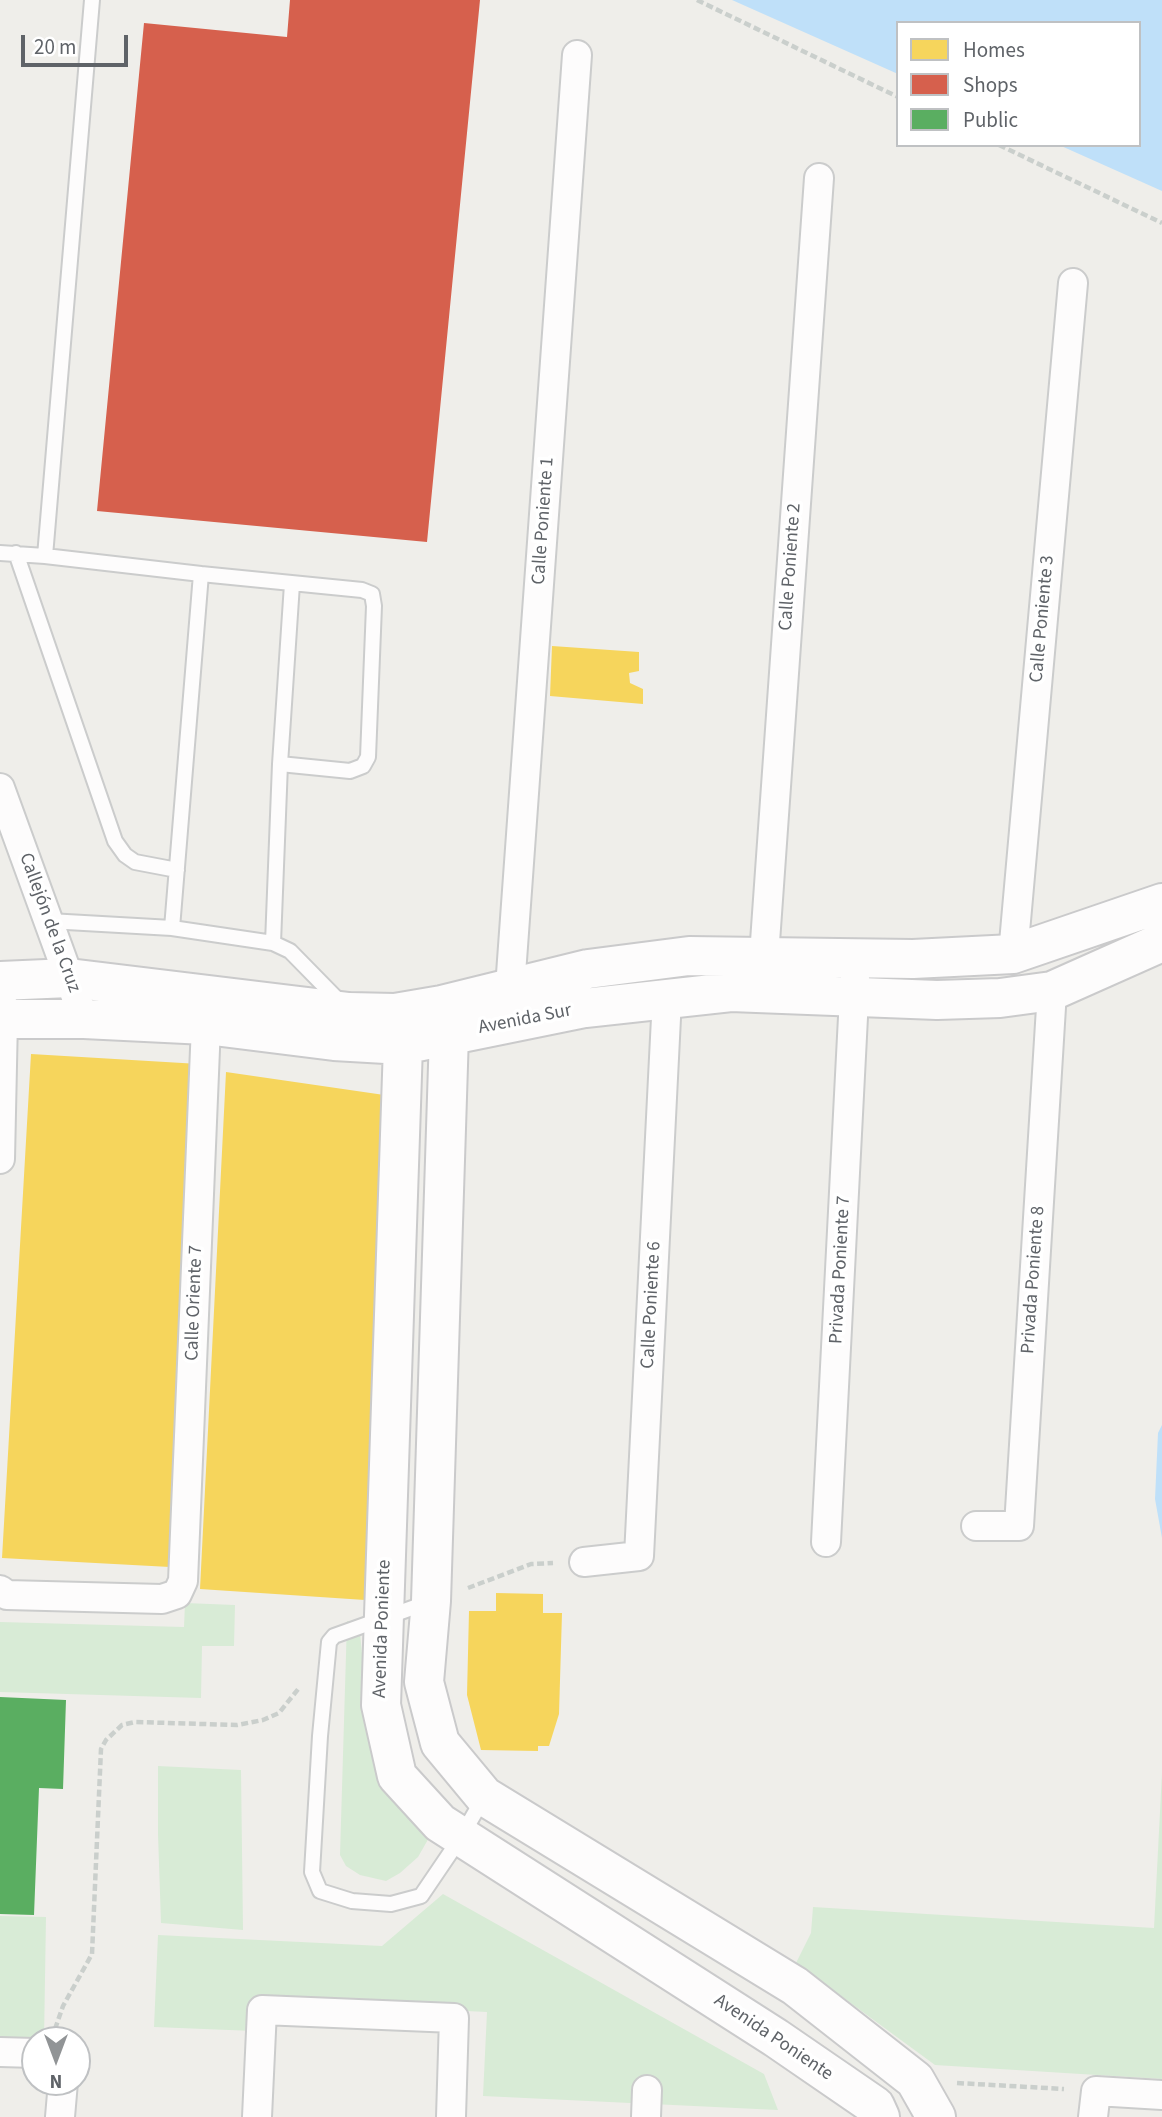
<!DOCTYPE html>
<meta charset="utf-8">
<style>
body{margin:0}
#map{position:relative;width:1162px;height:2117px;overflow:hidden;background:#efeeea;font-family:"Source Sans 3",sans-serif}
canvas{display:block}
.legend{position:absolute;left:896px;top:21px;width:245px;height:126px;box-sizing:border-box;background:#fff;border:2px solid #bfc1c3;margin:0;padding:9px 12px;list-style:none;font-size:21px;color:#5f6368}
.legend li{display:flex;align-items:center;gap:14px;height:35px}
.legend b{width:35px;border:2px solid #bfc1c3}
.north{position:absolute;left:21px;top:2026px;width:70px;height:70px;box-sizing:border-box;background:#fff;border:2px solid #bfc1c3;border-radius:50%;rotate:180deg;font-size:19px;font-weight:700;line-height:28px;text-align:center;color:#5f6368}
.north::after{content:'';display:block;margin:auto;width:24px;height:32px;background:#919496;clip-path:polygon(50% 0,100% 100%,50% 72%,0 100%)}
.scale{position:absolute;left:21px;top:35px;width:107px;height:32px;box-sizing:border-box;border:4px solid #5f6368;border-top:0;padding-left:9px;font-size:21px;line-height:24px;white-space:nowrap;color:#5f6368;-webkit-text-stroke:5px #fff;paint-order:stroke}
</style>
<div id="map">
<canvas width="1162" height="2117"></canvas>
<ul class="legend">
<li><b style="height:19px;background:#f6d55c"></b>Homes</li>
<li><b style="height:19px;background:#d6604d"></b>Shops</li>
<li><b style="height:19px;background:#5aae61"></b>Public</li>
</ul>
<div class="north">N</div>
<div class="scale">20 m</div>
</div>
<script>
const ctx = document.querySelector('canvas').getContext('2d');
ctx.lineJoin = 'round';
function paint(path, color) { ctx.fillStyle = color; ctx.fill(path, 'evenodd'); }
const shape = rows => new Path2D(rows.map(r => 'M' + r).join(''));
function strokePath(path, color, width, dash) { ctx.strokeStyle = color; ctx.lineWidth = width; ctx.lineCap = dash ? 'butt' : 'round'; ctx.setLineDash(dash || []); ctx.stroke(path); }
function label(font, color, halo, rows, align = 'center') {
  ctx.font = font + ' "Source Sans 3",sans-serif'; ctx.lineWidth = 7; ctx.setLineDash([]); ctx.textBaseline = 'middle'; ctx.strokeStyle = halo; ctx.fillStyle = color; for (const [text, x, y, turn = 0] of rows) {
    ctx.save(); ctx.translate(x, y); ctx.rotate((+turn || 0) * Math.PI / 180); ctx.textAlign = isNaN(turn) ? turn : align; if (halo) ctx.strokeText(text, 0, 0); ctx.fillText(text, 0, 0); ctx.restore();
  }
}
const green = shape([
 [185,1603,235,1605,234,1646,202,1646,201,1698,0,1692,0,1622,184,1627],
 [347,1621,359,1623,370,1735,430,1836,418,1857,400,1873,386,1881,360,1875,346,1866,340,1855],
 [158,1766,241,1770,243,1930,161,1923,158,1834],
 [1162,1773,1162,2079,935,2065,796,1963,811,1933,813,1907,1154,1928],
 [443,1894,764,2074,778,2110,483,2096,487,2012,256,2001,254,2031,154,2027,158,1935,382,1946],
 [0,1916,46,1917,44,2040,0,2038]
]);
const water = shape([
 [732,0,1162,0,1162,191,1059,145,1139,145,1139,23,898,23,898,74],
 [1162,1425,1162,1538,1155,1499,1158,1433]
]);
const homes = shape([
 [552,646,639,652,639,671,629,673,630,683,643,689,643,704,550,696],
 [31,1054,199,1064,170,1567,2,1558],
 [226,1072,398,1097,365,1600,200,1589],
 [496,1593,543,1594,543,1613,562,1613,559,1714,549,1746,538,1746,538,1751,481,1750,467,1695,469,1611,496,1611]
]);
const shops = shape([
 [290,0,480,0,427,542,97,511,144,23,287,37]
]);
const public = shape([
 [0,1697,66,1700,63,1789,39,1788,34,1915,0,1914]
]);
const path = shape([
 [697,0,898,97],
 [999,145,1162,223],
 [468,1588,531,1564,553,1563],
 [55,2029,63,2006,92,1954,101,1749,106,1740,122,1725,135,1722,237,1725,263,1720,279,1713,299,1688],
 [957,2083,1064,2089]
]);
const lane = shape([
 [0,553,45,556,201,574,172,928],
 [16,553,115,841,125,855,135,862,177,870],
 [45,556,92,0],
 [201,574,362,590,372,594,374,606,368,757,363,766,350,771,280,764,292,584],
 [49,921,172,928,273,943,290,951,341,1003],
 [273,943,280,764],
 [426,1603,334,1636,329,1642,320,1736,312,1872,320,1891,352,1901,391,1904,421,1896,461,1837,484,1797]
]);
const street = shape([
 [0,788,84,1019],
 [1013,954,1073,283],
 [764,956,819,178],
 [510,988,577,55],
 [0,1159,3,1019,2,1001],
 [976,1526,1019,1526,1052,991],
 [826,1542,855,978],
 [584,1562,639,1556,667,998],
 [0,1590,7,1595,162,1599,177,1594,183,1581,206,1025],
 [0,2052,35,2053],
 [60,2117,63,2082],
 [257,2117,262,2010,454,2018,451,2117],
 [646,2117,647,2090],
 [1093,2117,1096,2091,1162,2095]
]);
const secondary = shape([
 [0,981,69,978,349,1012,395,1013,442,1005,588,969,689,956,913,959,1013,954,1162,903],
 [442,1005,449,1034,431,1601,424,1682,440,1743,484,1796,795,1986,915,2080,936,2117],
 [395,1013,403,1045,381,1705,397,1776,440,1823,776,2038,875,2106,880,2117],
 [0,1019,84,1019,206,1025,334,1041,403,1045,585,1008,731,992,937,1000,1000,998,1052,991,1162,942]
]);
const streetNames = [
 ["Calle Poniente 1",544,521,-86],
 ["Calle Poniente 2",791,567,-86],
 ["Calle Poniente 3",1043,619,-85],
 ["Callejón de la Cruz",49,923,70],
 ["Avenida Sur",525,1020,-11],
 ["Privada Poniente 7",841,1270,-87],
 ["Privada Poniente 8",1034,1280,-86],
 ["Calle Oriente 7",195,1303,-88],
 ["Calle Poniente 6",652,1305,-87],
 ["Avenida Poniente",383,1629,-88],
 ["Avenida Poniente",773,2038,34]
];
paint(green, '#d8ebd6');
paint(water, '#bfe0f9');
paint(homes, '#f6d55c');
paint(shops, '#d6604d');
paint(public, '#5aae61');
strokePath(lane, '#cbcccc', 18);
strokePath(street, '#cbcccc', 32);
strokePath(secondary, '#cacacb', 42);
strokePath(path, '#cacfcc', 4.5, [7, 3.5]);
strokePath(lane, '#fdfcfc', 14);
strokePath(street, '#fdfcfc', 28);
strokePath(secondary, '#fdfcfc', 38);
label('19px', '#5f6368', '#fff', streetNames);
</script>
